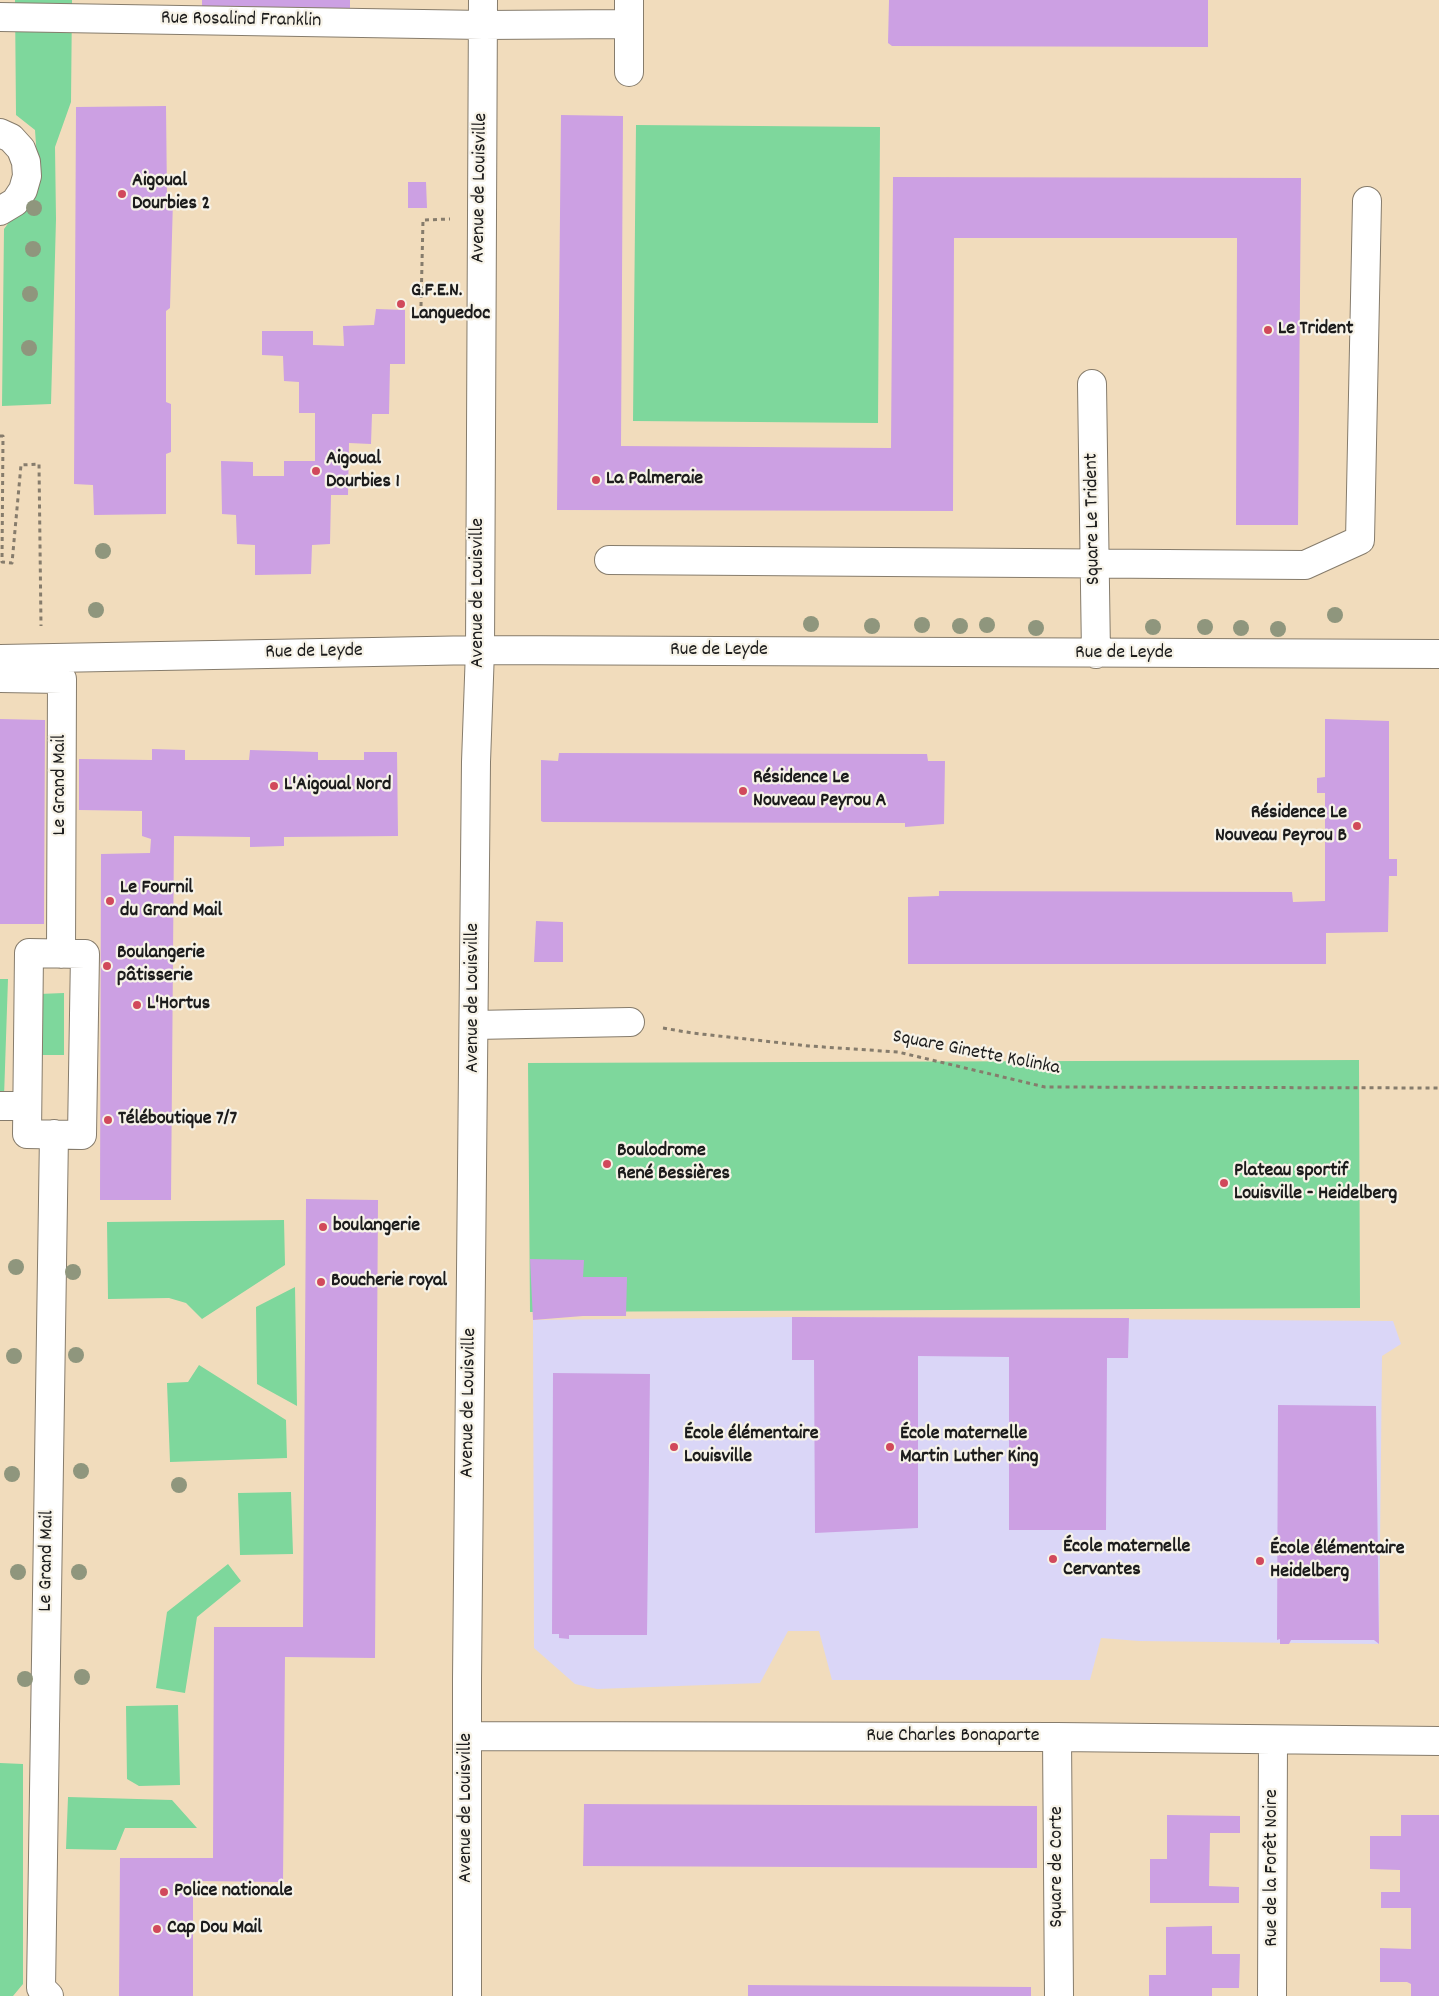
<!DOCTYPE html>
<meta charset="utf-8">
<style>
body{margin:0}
canvas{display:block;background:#f1dcbc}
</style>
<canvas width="1439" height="1996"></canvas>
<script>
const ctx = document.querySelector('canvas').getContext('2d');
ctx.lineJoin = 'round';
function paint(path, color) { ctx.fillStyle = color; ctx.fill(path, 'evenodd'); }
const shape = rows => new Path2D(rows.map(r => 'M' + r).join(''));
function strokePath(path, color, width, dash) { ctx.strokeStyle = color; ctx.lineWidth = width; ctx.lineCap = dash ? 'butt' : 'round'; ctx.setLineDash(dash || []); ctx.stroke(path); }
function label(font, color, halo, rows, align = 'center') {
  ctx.font = font + ' Dekko,sans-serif'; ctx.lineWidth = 4.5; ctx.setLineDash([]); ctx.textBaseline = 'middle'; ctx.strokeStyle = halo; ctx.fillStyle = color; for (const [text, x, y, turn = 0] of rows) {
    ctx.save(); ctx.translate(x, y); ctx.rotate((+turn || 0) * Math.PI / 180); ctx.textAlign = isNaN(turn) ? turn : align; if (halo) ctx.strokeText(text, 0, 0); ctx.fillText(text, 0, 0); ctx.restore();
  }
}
const built = shape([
 [792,1317,1393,1321,1401,1344,1382,1356,1379,1644,1139,1641,1101,1638,1090,1680,832,1680,819,1631,788,1631,760,1683,597,1689,575,1684,534,1648,533,1320]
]);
const green = shape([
 [15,0,72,0,71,102,55,147,56,219,51,404,2,406,4,229,31,192,38,174,35,130,16,115],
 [636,125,880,127,878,423,633,421],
 [0,979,8,979,4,1097,0,1097],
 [64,993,64,1055,39,1055,39,994],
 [1359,1060,1360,1308,530,1312,528,1063],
 [284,1220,285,1265,202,1319,186,1303,169,1298,108,1299,107,1222],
 [295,1287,297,1406,257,1384,256,1307],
 [199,1365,286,1420,287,1458,170,1462,167,1383,188,1382],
 [291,1492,293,1554,240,1555,238,1493],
 [228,1564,241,1581,197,1617,185,1693,156,1688,167,1612],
 [178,1705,180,1785,139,1786,127,1779,126,1706],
 [0,1763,23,1764,23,1984,13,1996,0,1996],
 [68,1797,172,1800,197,1828,125,1828,116,1850,66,1849]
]);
const building = shape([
 [202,0,350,0,350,19,202,20],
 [889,0,1208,0,1208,47,892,46,888,43],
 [166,106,167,198,173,200,170,308,166,311,166,402,171,404,171,452,166,454,166,514,94,515,93,485,74,484,76,107],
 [561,115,623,116,621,446,891,448,893,177,1301,178,1298,525,1236,525,1237,238,954,238,953,511,557,510],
 [408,182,426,182,427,208,408,208],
 [376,309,405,310,405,364,390,364,389,414,372,414,371,444,349,443,348,495,331,495,330,544,312,545,311,574,255,575,255,545,237,544,236,515,222,514,221,461,253,462,253,476,284,476,284,461,315,461,315,413,299,413,299,382,284,381,283,356,262,355,262,331,313,331,313,345,344,346,343,326,374,325],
 [0,719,45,720,44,924,0,924],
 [1325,719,1389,721,1389,859,1397,859,1397,876,1389,876,1388,932,1326,933,1326,964,908,964,908,897,939,896,939,891,1292,892,1293,902,1325,901,1325,793,1317,793,1317,778,1325,777],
 [152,749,185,750,185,760,249,760,250,750,318,752,318,760,364,760,364,752,397,752,398,836,284,837,284,846,250,847,250,837,174,836,171,1200,100,1200,101,854,150,853,151,839,142,836,142,811,79,810,79,759,152,760],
 [559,753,927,754,928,761,945,761,944,824,905,827,905,823,543,822,541,821,541,760,558,761],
 [536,921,563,922,563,962,534,962],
 [306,1199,378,1200,375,1658,285,1657,283,1882,193,1881,193,1996,119,1996,120,1858,213,1858,214,1627,303,1627],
 [530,1259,584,1260,583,1277,627,1277,626,1316,583,1316,533,1320],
 [792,1317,1129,1318,1128,1358,1107,1358,1106,1530,1009,1530,1009,1357,918,1356,918,1528,815,1533,814,1360,792,1360],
 [553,1373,650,1374,647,1635,569,1635,569,1639,559,1638,559,1634,552,1634],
 [1278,1405,1376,1406,1379,1644,1374,1640,1291,1640,1289,1644,1280,1644,1280,1639,1277,1640],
 [584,1804,1037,1806,1037,1868,583,1866],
 [1167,1815,1240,1816,1240,1833,1210,1833,1209,1886,1239,1887,1239,1903,1150,1903,1150,1859,1167,1859],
 [1401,1815,1439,1815,1439,1996,1411,1996,1411,1984,1407,1982,1380,1982,1380,1948,1411,1949,1411,1908,1381,1908,1381,1892,1400,1892,1400,1870,1370,1869,1370,1836,1401,1836],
 [1212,1926,1212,1954,1240,1954,1239,1988,1212,1988,1212,1996,1149,1996,1149,1975,1166,1975,1166,1927],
 [748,1985,1031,1987,1031,1996,748,1996]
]);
const path = shape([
 [421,306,423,220,450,219],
 [0,436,3,436,2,562,12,563,21,465,39,464,41,626],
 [663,1028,692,1033,809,1046,898,1052,1045,1087,1439,1088]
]);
const minor = shape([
 [629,0,629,72],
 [0,17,483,25,628,24],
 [0,133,11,138,21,149,26,162,27,176,23,190,15,202,0,211],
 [1092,384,1096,654],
 [609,560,1305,565,1360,540,1367,201],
 [0,659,480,650,1439,654],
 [0,678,62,679,61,954],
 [29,953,85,954,82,1135,27,1134,29,953],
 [474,1025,630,1022],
 [0,1106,27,1106],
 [467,1736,1057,1737,1439,1741],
 [1057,1737,1059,1996],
 [49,1996,41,1988,54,1134],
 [467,1996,467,1679,476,762,480,650,483,0],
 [1272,1996,1273,1740]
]);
const trees = [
 [34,208],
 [33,249],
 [30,294],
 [29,348],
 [103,551],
 [96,610],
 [1335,615],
 [811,624],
 [922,625],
 [987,625],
 [872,626],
 [960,626],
 [1153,627],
 [1205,627],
 [1036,628],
 [1241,628],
 [1278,629],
 [16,1267],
 [73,1272],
 [76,1355],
 [14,1356],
 [81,1471],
 [12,1474],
 [179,1485],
 [18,1572],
 [79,1572],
 [82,1677],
 [25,1679]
];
const markers = [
 [122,194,5,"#d1495b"],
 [401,304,5,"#d1495b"],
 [1268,330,5,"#d1495b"],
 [316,471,5,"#d1495b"],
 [596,480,5,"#d1495b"],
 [274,786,5,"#d1495b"],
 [743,791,5,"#d1495b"],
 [1357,826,5,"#d1495b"],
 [110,901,5,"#d1495b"],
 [107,966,5,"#d1495b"],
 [137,1005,5,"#d1495b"],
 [108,1120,5,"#d1495b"],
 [607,1164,5,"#d1495b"],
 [1224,1183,5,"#d1495b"],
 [323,1227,5,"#d1495b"],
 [321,1282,5,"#d1495b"],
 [674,1447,5,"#d1495b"],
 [890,1447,5,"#d1495b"],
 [1053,1559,5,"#d1495b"],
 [1260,1561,5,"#d1495b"],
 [164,1892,5,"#d1495b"],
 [157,1929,5,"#d1495b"]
];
const streetNames = [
 ["Rue Rosalind Franklin",241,21,1],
 ["Avenue de Louisville",481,188,-89],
 ["Square Le Trident",1094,519,-91],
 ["Avenue de Louisville",479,593,-90],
 ["Rue de Leyde",719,651],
 ["Rue de Leyde",314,653,-1],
 ["Rue de Leyde",1124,654],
 ["Le Grand Mail",61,785,-90],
 ["Avenue de Louisville",474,998,-90],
 ["Square Ginette Kolinka",976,1054,11],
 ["Avenue de Louisville",470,1403,-89],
 ["Le Grand Mail",48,1561,-89],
 ["Rue Charles Bonaparte",953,1737],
 ["Avenue de Louisville",467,1808,-90],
 ["Square de Corte",1058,1867,-90],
 ["Rue de la Forêt Noire",1273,1868,-90]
];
const poiNames = [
 ["Aigoual",132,182],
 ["Dourbies 2",132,205],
 ["G.F.E.N.",411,292],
 ["Languedoc",411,315],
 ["Le Trident",1278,330],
 ["Aigoual",326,460],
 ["Dourbies 1",326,483],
 ["La Palmeraie",606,480],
 ["Résidence Le",753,779],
 ["Nouveau Peyrou A",753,802],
 ["L'Aigoual Nord",284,786],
 ["Résidence Le",1347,814,"right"],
 ["Nouveau Peyrou B",1347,837,"right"],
 ["Le Fournil",120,889],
 ["du Grand Mail",120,912],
 ["Boulangerie",117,954],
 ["pâtisserie",117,977],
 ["L'Hortus",147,1005],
 ["Téléboutique 7/7",118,1120],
 ["Boulodrome",617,1152],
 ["René Bessières",617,1175],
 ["Plateau sportif",1234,1172],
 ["Louisville - Heidelberg",1234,1195],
 ["boulangerie",333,1227],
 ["Boucherie royal",331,1282],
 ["École élémentaire",684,1435],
 ["Louisville",684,1458],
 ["École maternelle",900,1435],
 ["Martin Luther King",900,1458],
 ["École maternelle",1063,1548],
 ["Cervantes",1063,1571],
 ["École élémentaire",1270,1550],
 ["Heidelberg",1270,1573],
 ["Police nationale",174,1892],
 ["Cap Dou Mail",167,1929]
];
paint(built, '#dad6f7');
paint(green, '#7ed79c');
paint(building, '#cca0e3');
strokePath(minor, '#867c6c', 30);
strokePath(path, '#867c6c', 3, [4, 4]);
strokePath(minor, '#fff', 28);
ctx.fillStyle = '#8f967d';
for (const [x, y] of trees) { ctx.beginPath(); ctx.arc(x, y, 8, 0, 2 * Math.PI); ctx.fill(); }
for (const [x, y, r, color] of markers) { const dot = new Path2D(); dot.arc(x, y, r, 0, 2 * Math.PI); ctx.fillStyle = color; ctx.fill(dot); strokePath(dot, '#f7f3e8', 2); }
label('20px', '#1c1c1c', '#f7f3e8', streetNames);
label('bold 20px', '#1c1c1c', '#f7f3e8', poiNames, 'left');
</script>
